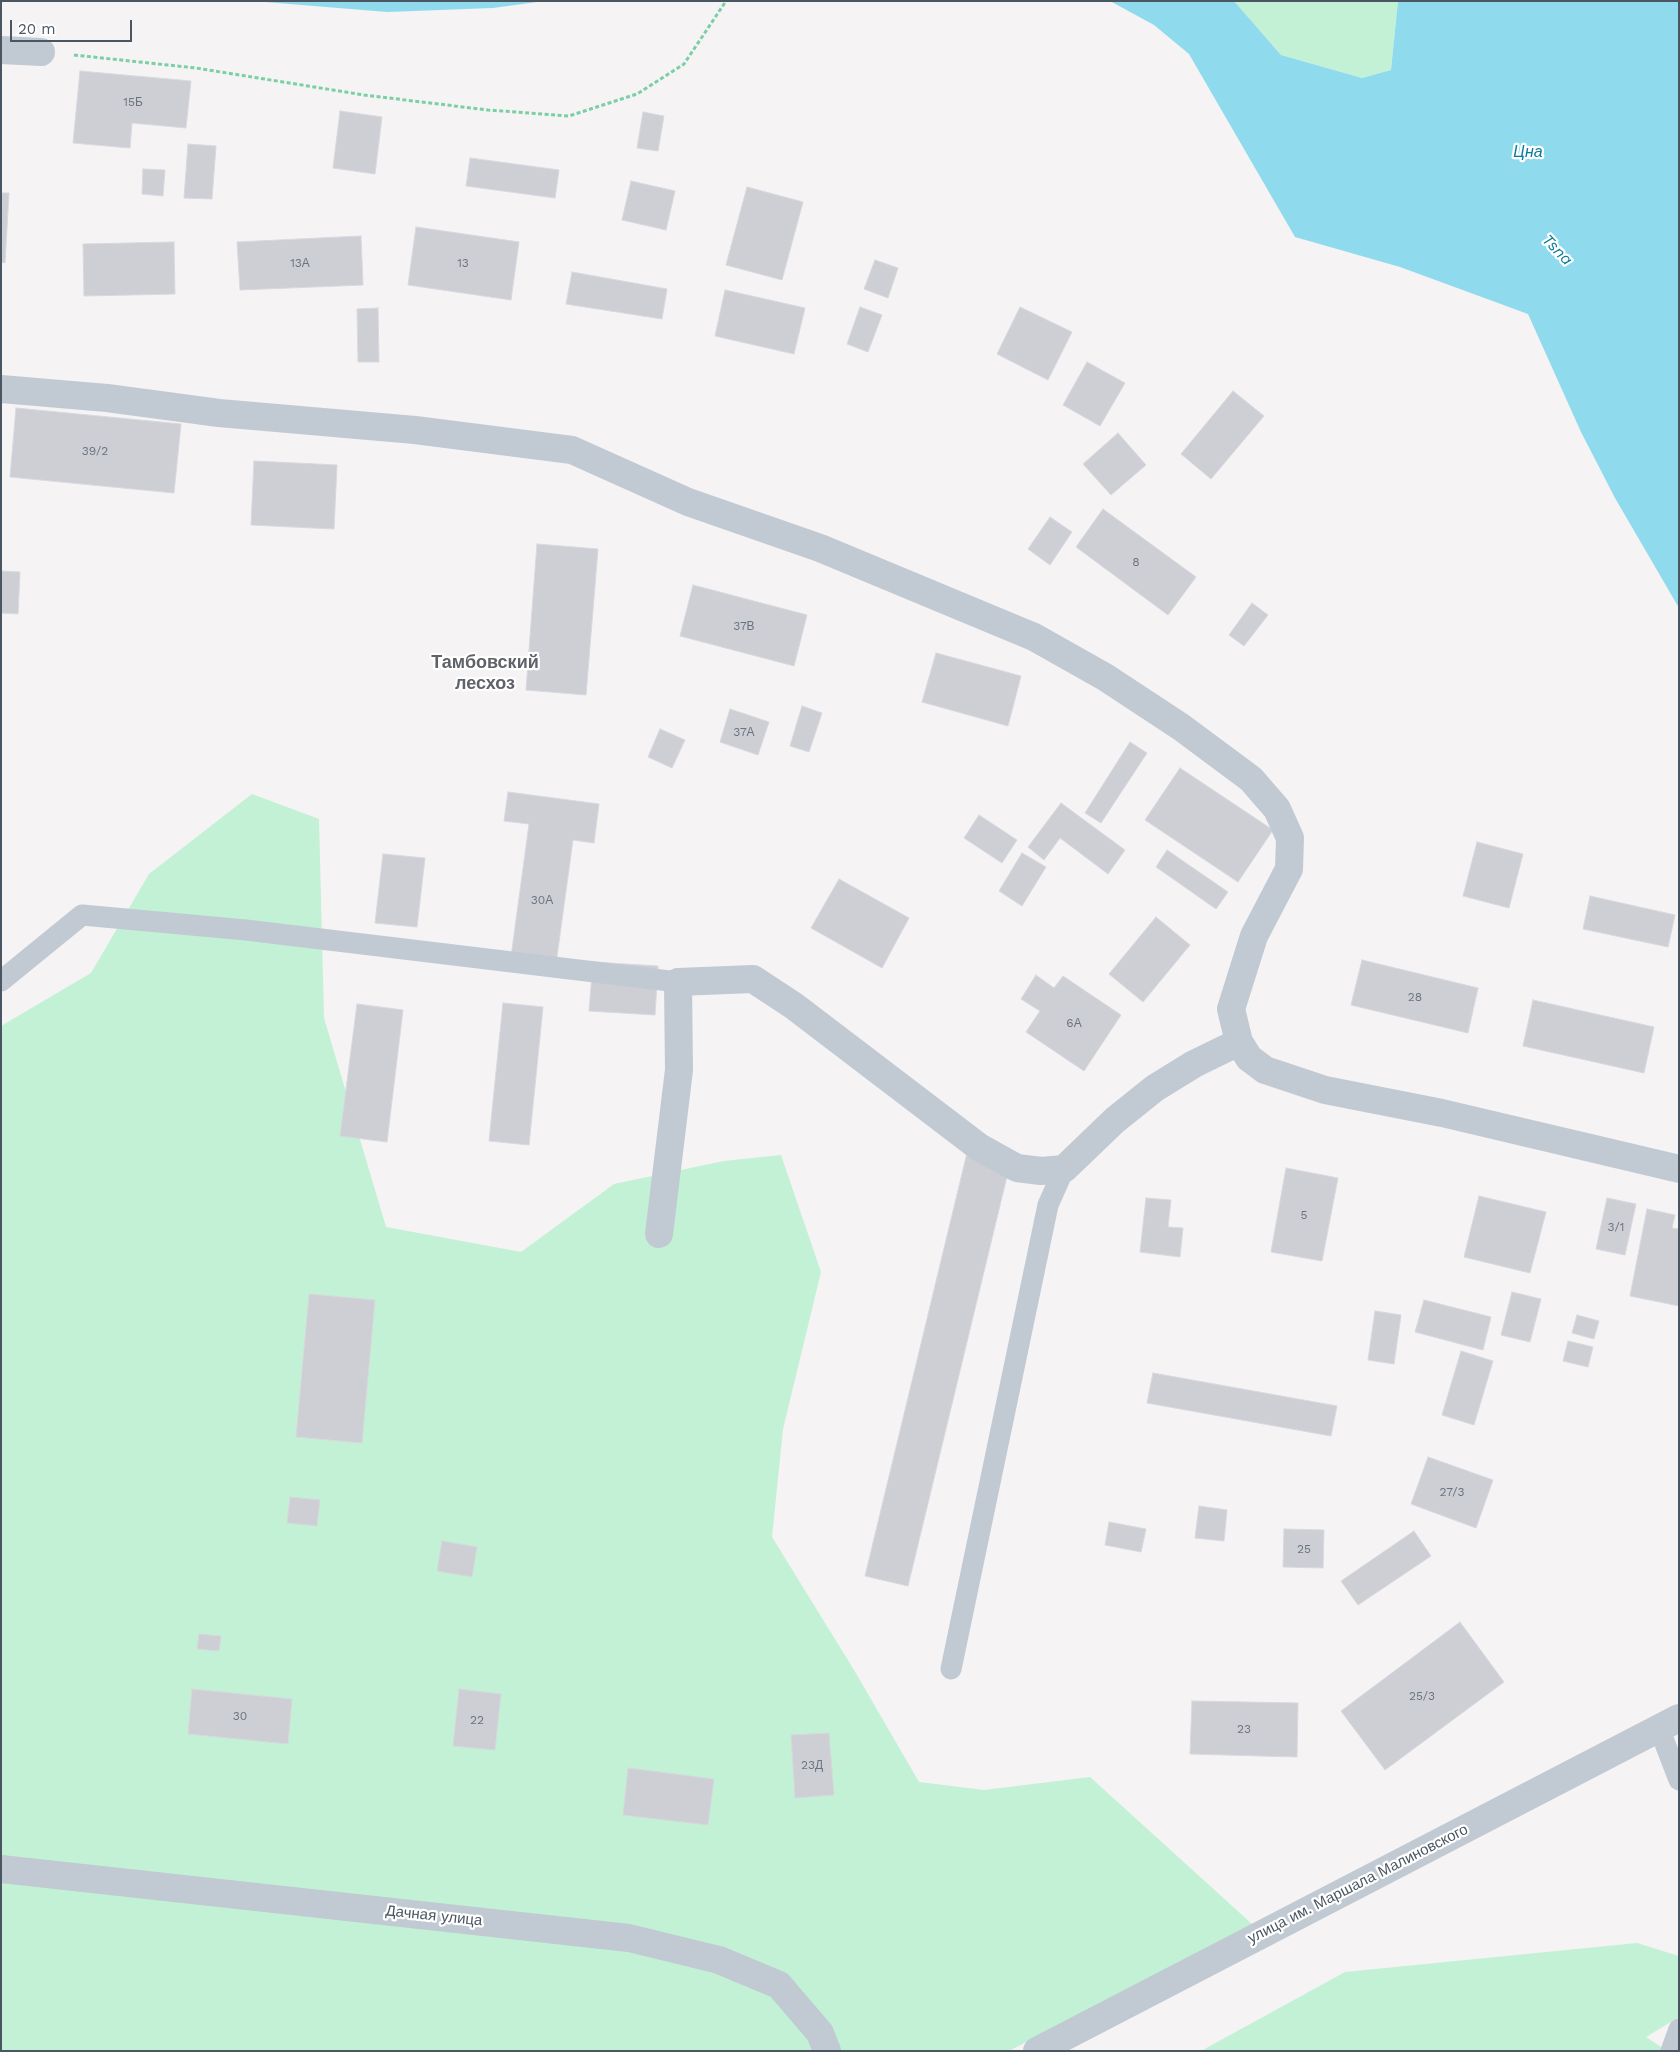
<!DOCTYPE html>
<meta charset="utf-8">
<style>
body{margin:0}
#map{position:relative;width:1680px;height:2052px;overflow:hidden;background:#f5f3f3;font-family:"Work Sans",sans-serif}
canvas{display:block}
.frame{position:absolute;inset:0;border:2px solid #4a5661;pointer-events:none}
.scale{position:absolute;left:10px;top:20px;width:122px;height:22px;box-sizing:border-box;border:2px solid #4a5661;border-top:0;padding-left:6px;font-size:15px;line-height:18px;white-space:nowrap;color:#4a5661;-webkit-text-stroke:4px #fff;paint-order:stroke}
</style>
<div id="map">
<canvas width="1680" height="2052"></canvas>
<div class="frame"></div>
<div class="scale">20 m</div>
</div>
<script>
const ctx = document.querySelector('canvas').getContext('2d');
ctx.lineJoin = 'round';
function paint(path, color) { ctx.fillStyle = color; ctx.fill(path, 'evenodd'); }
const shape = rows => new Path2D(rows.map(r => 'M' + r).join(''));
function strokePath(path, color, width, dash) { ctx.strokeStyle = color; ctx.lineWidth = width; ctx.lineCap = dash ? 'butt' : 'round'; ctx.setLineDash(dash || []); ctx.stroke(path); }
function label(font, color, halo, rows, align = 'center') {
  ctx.font = font + ' "Work Sans",sans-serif'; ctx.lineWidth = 4.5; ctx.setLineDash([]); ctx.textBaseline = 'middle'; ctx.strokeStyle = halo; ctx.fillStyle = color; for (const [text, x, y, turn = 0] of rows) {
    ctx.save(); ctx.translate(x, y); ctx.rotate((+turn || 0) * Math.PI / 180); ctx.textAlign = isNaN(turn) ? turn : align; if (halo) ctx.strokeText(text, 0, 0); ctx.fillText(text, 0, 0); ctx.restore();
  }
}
const green = shape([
 [1234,1,1398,1,1391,70,1362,78,1281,55],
 [252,794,319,819,324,1018,386,1227,521,1252,614,1184,724,1161,781,1155,821,1272,783,1429,772,1537,854,1670,919,1782,984,1790,1090,1777,1252,1924,1009,2051,1,2051,1,1026,91,973,149,874],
 [1637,1943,1679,1956,1679,2017,1646,2037,1667,2051,1201,2051,1345,1972]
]);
const water = shape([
 [253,1,545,1,493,8,387,12],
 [1110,1,1234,1,1281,55,1362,78,1391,70,1398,1,1679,1,1679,608,1615,498,1581,432,1528,314,1400,267,1295,237,1189,54,1154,25]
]);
const building = shape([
 [80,71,191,81,186,128,132,123,130,148,73,143,80,71],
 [340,111,382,117,375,174,333,168,340,111],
 [643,112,664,116,658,151,637,148,643,112],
 [188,144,216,146,212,199,184,198,188,144],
 [470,158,559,170,555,198,466,186,470,158],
 [143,169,165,170,163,196,142,194,143,169],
 [631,181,675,191,666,230,622,220,631,181],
 [747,187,803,202,782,280,726,265,747,187],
 [1,193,9,193,5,263,1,262,1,193],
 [416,227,519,242,511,300,408,285,416,227],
 [361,236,363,285,240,290,237,242,361,236],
 [174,242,175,294,84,296,83,244,174,242],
 [875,260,898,268,888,298,864,289,875,260],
 [572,272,667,289,662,319,566,304,572,272],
 [725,290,805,308,794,354,715,336,725,290],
 [860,307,882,315,868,352,847,344,860,307],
 [1020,307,1072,332,1048,380,997,354,1020,307],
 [378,308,379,362,358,362,357,309,378,308],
 [1087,362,1125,383,1100,426,1063,405,1087,362],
 [1233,391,1264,416,1211,479,1181,454,1233,391],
 [16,408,181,424,174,493,10,477,16,408],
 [1118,433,1146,465,1111,495,1083,464,1118,433],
 [254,461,337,465,334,529,251,525,254,461],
 [1103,509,1196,577,1168,615,1076,547,1103,509],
 [1050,517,1072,532,1050,565,1028,549,1050,517],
 [537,544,598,549,586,695,526,690,537,544],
 [1,571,20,572,18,614,1,613,1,571],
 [693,585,807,615,794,666,680,636,693,585],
 [1252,603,1268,615,1244,646,1229,635,1252,603],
 [936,653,1021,676,1008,726,922,702,936,653],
 [802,706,822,713,809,752,790,746,802,706],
 [730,709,769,722,758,755,720,742,730,709],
 [660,729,685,740,672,768,648,757,660,729],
 [1130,742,1147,753,1101,823,1085,813,1130,742],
 [1180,768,1273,830,1238,882,1145,820,1180,768],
 [508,792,599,804,594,843,573,840,556,964,511,957,529,824,504,821,508,792],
 [1061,803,1125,850,1108,874,1060,838,1044,860,1028,847,1061,803],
 [979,815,1017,840,1002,863,964,838,979,815],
 [1477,842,1523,854,1509,908,1463,896,1477,842],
 [1167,850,1228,892,1216,909,1156,867,1167,850],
 [1022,853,1046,867,1022,906,999,891,1022,853],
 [383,854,425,858,417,927,375,923,383,854],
 [839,879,909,918,882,968,811,928,839,879],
 [1590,896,1675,915,1668,947,1583,929,1590,896],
 [1156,917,1190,945,1143,1002,1109,974,1156,917],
 [1362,960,1478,988,1468,1033,1351,1005,1362,960],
 [593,962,658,966,655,1015,589,1011,593,962],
 [1036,975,1054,988,1063,976,1121,1015,1084,1071,1026,1032,1040,1011,1021,999,1036,975],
 [1533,1000,1654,1027,1644,1073,1523,1046,1533,1000],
 [503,1003,543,1007,529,1145,489,1141,503,1003],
 [357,1004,403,1010,387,1142,340,1136,357,1004],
 [967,1153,1010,1164,908,1586,865,1576,967,1153],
 [1286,1168,1338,1178,1322,1261,1271,1252,1286,1168],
 [1479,1196,1546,1212,1530,1273,1464,1257,1479,1196],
 [1146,1198,1171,1200,1168,1227,1183,1228,1180,1257,1140,1252,1146,1198],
 [1607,1198,1636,1204,1625,1255,1596,1249,1607,1198],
 [1647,1209,1675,1215,1672,1228,1679,1229,1679,1306,1630,1296,1647,1209],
 [1512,1292,1541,1299,1530,1342,1501,1335,1512,1292],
 [309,1294,375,1300,362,1443,296,1437,309,1294],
 [1424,1300,1491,1317,1483,1350,1415,1332,1424,1300],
 [1375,1311,1401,1315,1394,1364,1368,1360,1375,1311],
 [1577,1315,1599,1321,1594,1339,1572,1333,1577,1315],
 [1568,1341,1593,1347,1588,1367,1563,1361,1568,1341],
 [1461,1351,1493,1361,1474,1425,1442,1415,1461,1351],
 [1153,1373,1337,1406,1331,1436,1147,1403,1153,1373],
 [1428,1457,1493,1480,1476,1528,1411,1504,1428,1457],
 [290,1497,320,1500,317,1526,287,1523,290,1497],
 [1199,1506,1227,1510,1224,1541,1195,1538,1199,1506],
 [1109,1522,1146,1529,1141,1552,1105,1545,1109,1522],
 [1284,1529,1324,1530,1323,1568,1283,1567,1284,1529],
 [1414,1531,1431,1556,1358,1605,1341,1581,1414,1531],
 [442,1541,477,1547,472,1577,437,1571,442,1541],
 [1460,1622,1504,1682,1385,1770,1341,1711,1460,1622],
 [199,1634,221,1636,219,1651,197,1649,199,1634],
 [192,1689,292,1699,288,1744,188,1734,192,1689],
 [459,1689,501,1694,495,1750,453,1746,459,1689],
 [1192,1701,1298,1703,1297,1757,1190,1754,1192,1701],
 [829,1733,834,1795,795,1798,791,1735,829,1733],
 [628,1768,714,1779,708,1825,623,1815,628,1768]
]);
const path = shape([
 [74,55,196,68,364,95,488,110,569,116,637,94,684,64,726,1]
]);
const service = shape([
 [1,981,82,915,246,930,678,982],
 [951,1669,1048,1205,1064,1169],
 [1659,1728,1679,1780],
 [1671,2051,1679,2029]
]);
const minor = shape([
 [1,50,41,52],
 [1,389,107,398,219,413,415,430,572,450,688,502,820,548,1034,637,1105,677,1181,727,1251,779,1277,809,1290,838,1289,869,1254,936,1231,1009,1239,1042,1249,1058,1265,1070,1325,1090,1442,1113,1679,1169],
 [659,1234,679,1070,678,982,753,979,794,1006,979,1147,1017,1168,1041,1171,1064,1169,1115,1120,1155,1088,1194,1064,1239,1042],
 [1,1869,629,1938,719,1960,779,1985,820,2033,827,2051],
 [1037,2051,1679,1718]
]);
const numberNames = [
 ["15Б",133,102],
 ["13А",300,263],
 ["13",463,263],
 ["39/2",95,451],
 ["8",1136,562],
 ["37В",744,626],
 ["37А",744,732],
 ["30А",542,900],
 ["28",1415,997],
 ["6А",1074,1023],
 ["5",1304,1215],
 ["3/1",1616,1227],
 ["27/3",1452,1492],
 ["25",1304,1549],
 ["25/3",1422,1696],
 ["30",240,1716],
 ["22",477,1720],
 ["23",1244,1729],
 ["23Д",812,1765]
];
const streetNames = [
 ["улица им. Маршала Малиновского",1358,1884,-27],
 ["Дачная улица",434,1916,6]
];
const waterNames = [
 ["Цна",1528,152],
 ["Tsna",1557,250,46]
];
const quarterNames = [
 ["Тамбовский",485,663],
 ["лесхоз",485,684]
];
paint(green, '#c3f1d5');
paint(water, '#90daee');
paint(building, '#cdcfd5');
strokePath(building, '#d7d9de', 1);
strokePath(path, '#7ad0a6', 3, [4, 2.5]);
strokePath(service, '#c1cad2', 21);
strokePath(minor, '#c1cad2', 28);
label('12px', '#6b747e', null, numberNames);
label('15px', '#4a5661', '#fff', streetNames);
label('italic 16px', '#0c7c9b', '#fff', waterNames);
label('bold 18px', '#5f6368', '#fff', quarterNames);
</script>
